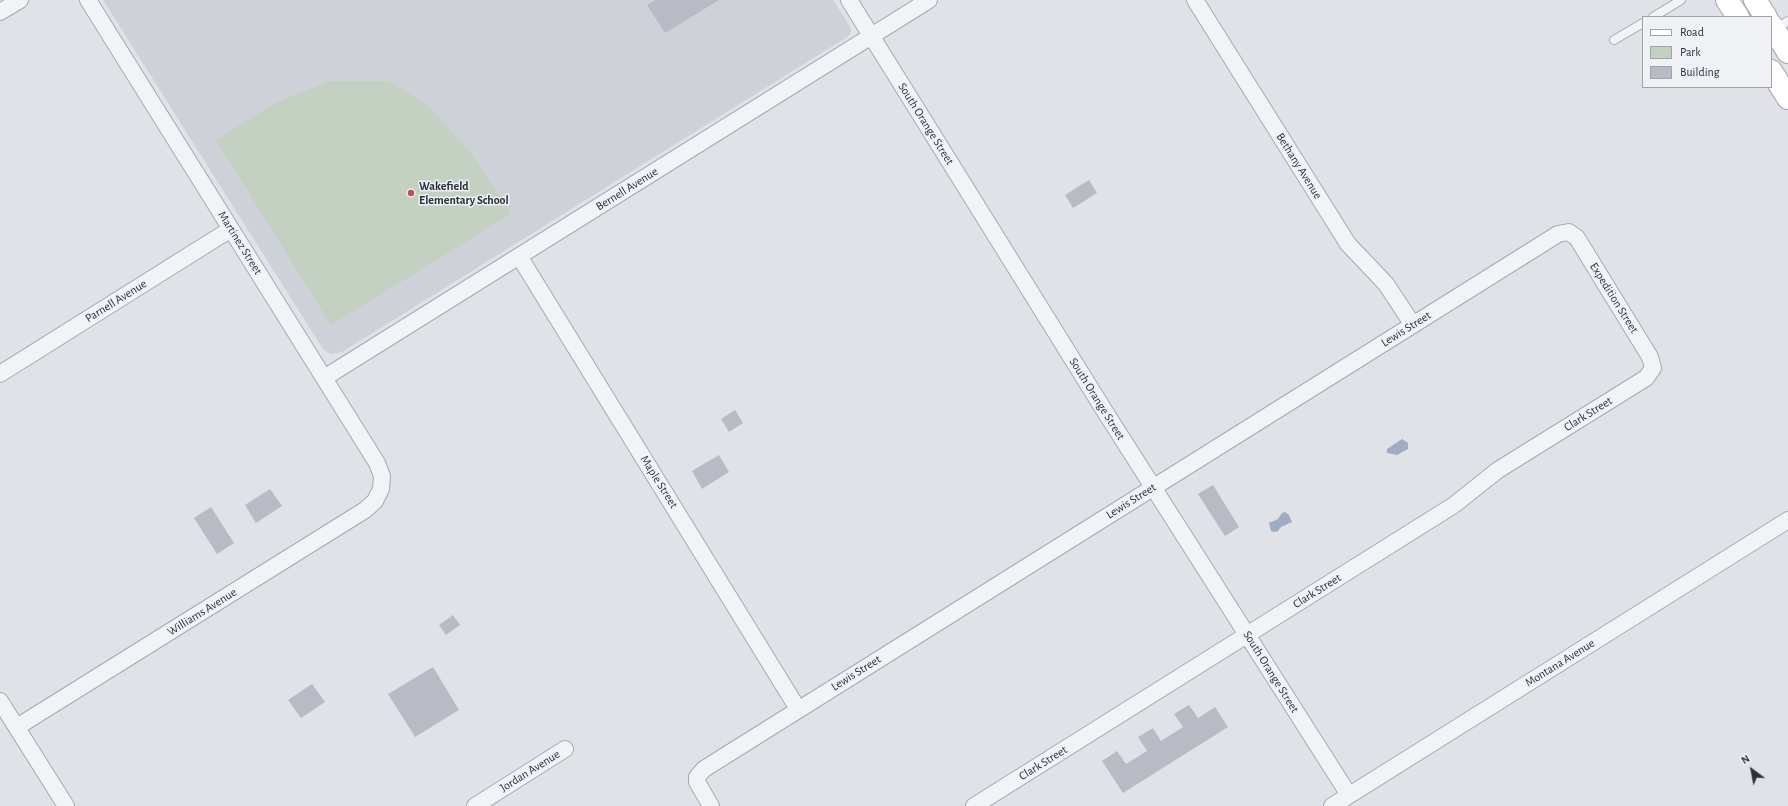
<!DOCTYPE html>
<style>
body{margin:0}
#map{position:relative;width:1788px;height:806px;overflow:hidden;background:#e0e2e7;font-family:"Alegreya Sans",sans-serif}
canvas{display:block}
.legend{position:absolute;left:1642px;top:16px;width:130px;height:72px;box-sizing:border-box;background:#eff1f5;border:1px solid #a1a3ab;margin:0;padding:5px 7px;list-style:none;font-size:12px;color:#2b2f3d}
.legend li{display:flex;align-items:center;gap:8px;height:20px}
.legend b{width:20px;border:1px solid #a1a3ab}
.north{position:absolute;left:1732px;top:750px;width:40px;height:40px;-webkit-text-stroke:3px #eff1f5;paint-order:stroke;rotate:328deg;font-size:11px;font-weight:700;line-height:16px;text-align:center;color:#2b2f3d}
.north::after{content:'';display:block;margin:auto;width:14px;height:18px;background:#2b2f3d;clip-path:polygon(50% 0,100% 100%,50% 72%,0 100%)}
</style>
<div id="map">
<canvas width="1788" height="806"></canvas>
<ul class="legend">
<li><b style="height:5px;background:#fff"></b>Road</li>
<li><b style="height:11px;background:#c4d0c2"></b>Park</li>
<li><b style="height:11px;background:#b8bbc4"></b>Building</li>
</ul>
<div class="north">N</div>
</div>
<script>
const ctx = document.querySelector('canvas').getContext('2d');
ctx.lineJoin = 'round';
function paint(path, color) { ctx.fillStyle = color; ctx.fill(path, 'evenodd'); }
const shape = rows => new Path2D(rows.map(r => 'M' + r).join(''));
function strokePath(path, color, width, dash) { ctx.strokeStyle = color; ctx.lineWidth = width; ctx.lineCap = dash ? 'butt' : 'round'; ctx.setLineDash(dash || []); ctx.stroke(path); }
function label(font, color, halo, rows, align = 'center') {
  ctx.font = font + ' "Alegreya Sans",sans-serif'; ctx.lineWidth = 3; ctx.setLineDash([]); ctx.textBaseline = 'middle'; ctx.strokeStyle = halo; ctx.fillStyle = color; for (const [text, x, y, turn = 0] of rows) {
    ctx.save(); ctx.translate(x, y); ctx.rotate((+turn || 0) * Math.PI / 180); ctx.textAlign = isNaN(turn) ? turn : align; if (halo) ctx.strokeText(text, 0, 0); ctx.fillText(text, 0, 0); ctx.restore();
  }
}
const built = shape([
 [103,0,833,0,851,28,851,32,847,37,342,352,331,354,323,349]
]);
const green = shape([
 [329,81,389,81,427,105,471,153,511,214,331,325,216,140,275,103]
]);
const water = shape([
 [1402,439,1408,443,1408,449,1397,455,1387,453,1387,449],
 [1285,512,1289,515,1292,522,1281,527,1278,531,1274,532,1271,531,1269,523,1278,519,1282,513]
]);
const building = shape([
 [655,0,719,0,665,33,647,5],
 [1089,180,1097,193,1073,208,1065,195],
 [735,410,743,423,729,432,721,419],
 [719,455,729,472,702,489,692,471],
 [1213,485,1239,527,1225,536,1198,494],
 [270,489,282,506,256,523,245,505],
 [211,507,234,543,217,554,194,518],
 [453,615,460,625,446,635,439,625],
 [433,667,459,710,415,737,388,694],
 [312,684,325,702,301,718,288,700],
 [1189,705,1198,718,1215,707,1228,727,1123,793,1102,761,1117,751,1126,764,1147,751,1138,737,1153,728,1161,741,1183,727,1174,714]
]);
const service = shape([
 [1653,17,1681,0],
 [1775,29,1788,21],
 [1614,40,1643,23]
]);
const minor = shape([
 [849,0,1104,410,1349,795],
 [1195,0,1348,244,1386,284,1413,325],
 [0,12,20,0],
 [519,256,798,709],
 [0,374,231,229],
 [324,378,929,0],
 [0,701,66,806],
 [17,727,365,510,375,501,381,489,382,476,377,463,88,0],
 [475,806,565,749],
 [711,806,697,782,697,777,704,769,1558,234,1569,232,1577,238,1650,357,1653,368,1646,378,1498,470,1454,505,974,806],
 [1332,806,1788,520]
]);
const primary = shape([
 [1727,0,1738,17],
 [1755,0,1766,17],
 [1771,25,1788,52],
 [1771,71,1788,98]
]);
const markers = [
 [411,193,4,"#bf5356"]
];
const streetNames = [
 ["South Orange Street",926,124,58],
 ["Bethany Avenue",1299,166,58],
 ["Bernell Avenue",627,189,-32],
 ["Martinez Street",240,243,58],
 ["Expedition Street",1614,298,58],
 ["Parnell Avenue",116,301,-32],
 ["Lewis Street",1406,329,-32],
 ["South Orange Street",1097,399,58],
 ["Clark Street",1588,414,-32],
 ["Maple Street",659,482,58],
 ["Lewis Street",1131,501,-32],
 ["Clark Street",1317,591,-32],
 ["Williams Avenue",202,612,-32],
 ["Montana Avenue",1560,663,-32],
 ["South Orange Street",1271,672,58],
 ["Lewis Street",856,673,-32],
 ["Clark Street",1043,763,-32],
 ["Jordan Avenue",530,771,-32]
];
const poiNames = [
 ["Wakefield",419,186],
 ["Elementary School",419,200]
];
paint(built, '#cfd1d9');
paint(green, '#c4d0c2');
paint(water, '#9facc3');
paint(building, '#b8bbc4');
strokePath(service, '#a6a9b1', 10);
strokePath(minor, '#a6a9b1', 18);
strokePath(primary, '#a1a6b2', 24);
strokePath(service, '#f2f3f6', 8);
strokePath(minor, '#f2f3f6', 16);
strokePath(primary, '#fff', 22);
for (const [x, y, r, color] of markers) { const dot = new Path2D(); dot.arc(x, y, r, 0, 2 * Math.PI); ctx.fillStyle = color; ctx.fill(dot); strokePath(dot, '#eff1f5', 1.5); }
label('12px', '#2b2f3d', '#eff1f5', streetNames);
label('bold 12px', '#2b2f3d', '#eff1f5', poiNames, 'left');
</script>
